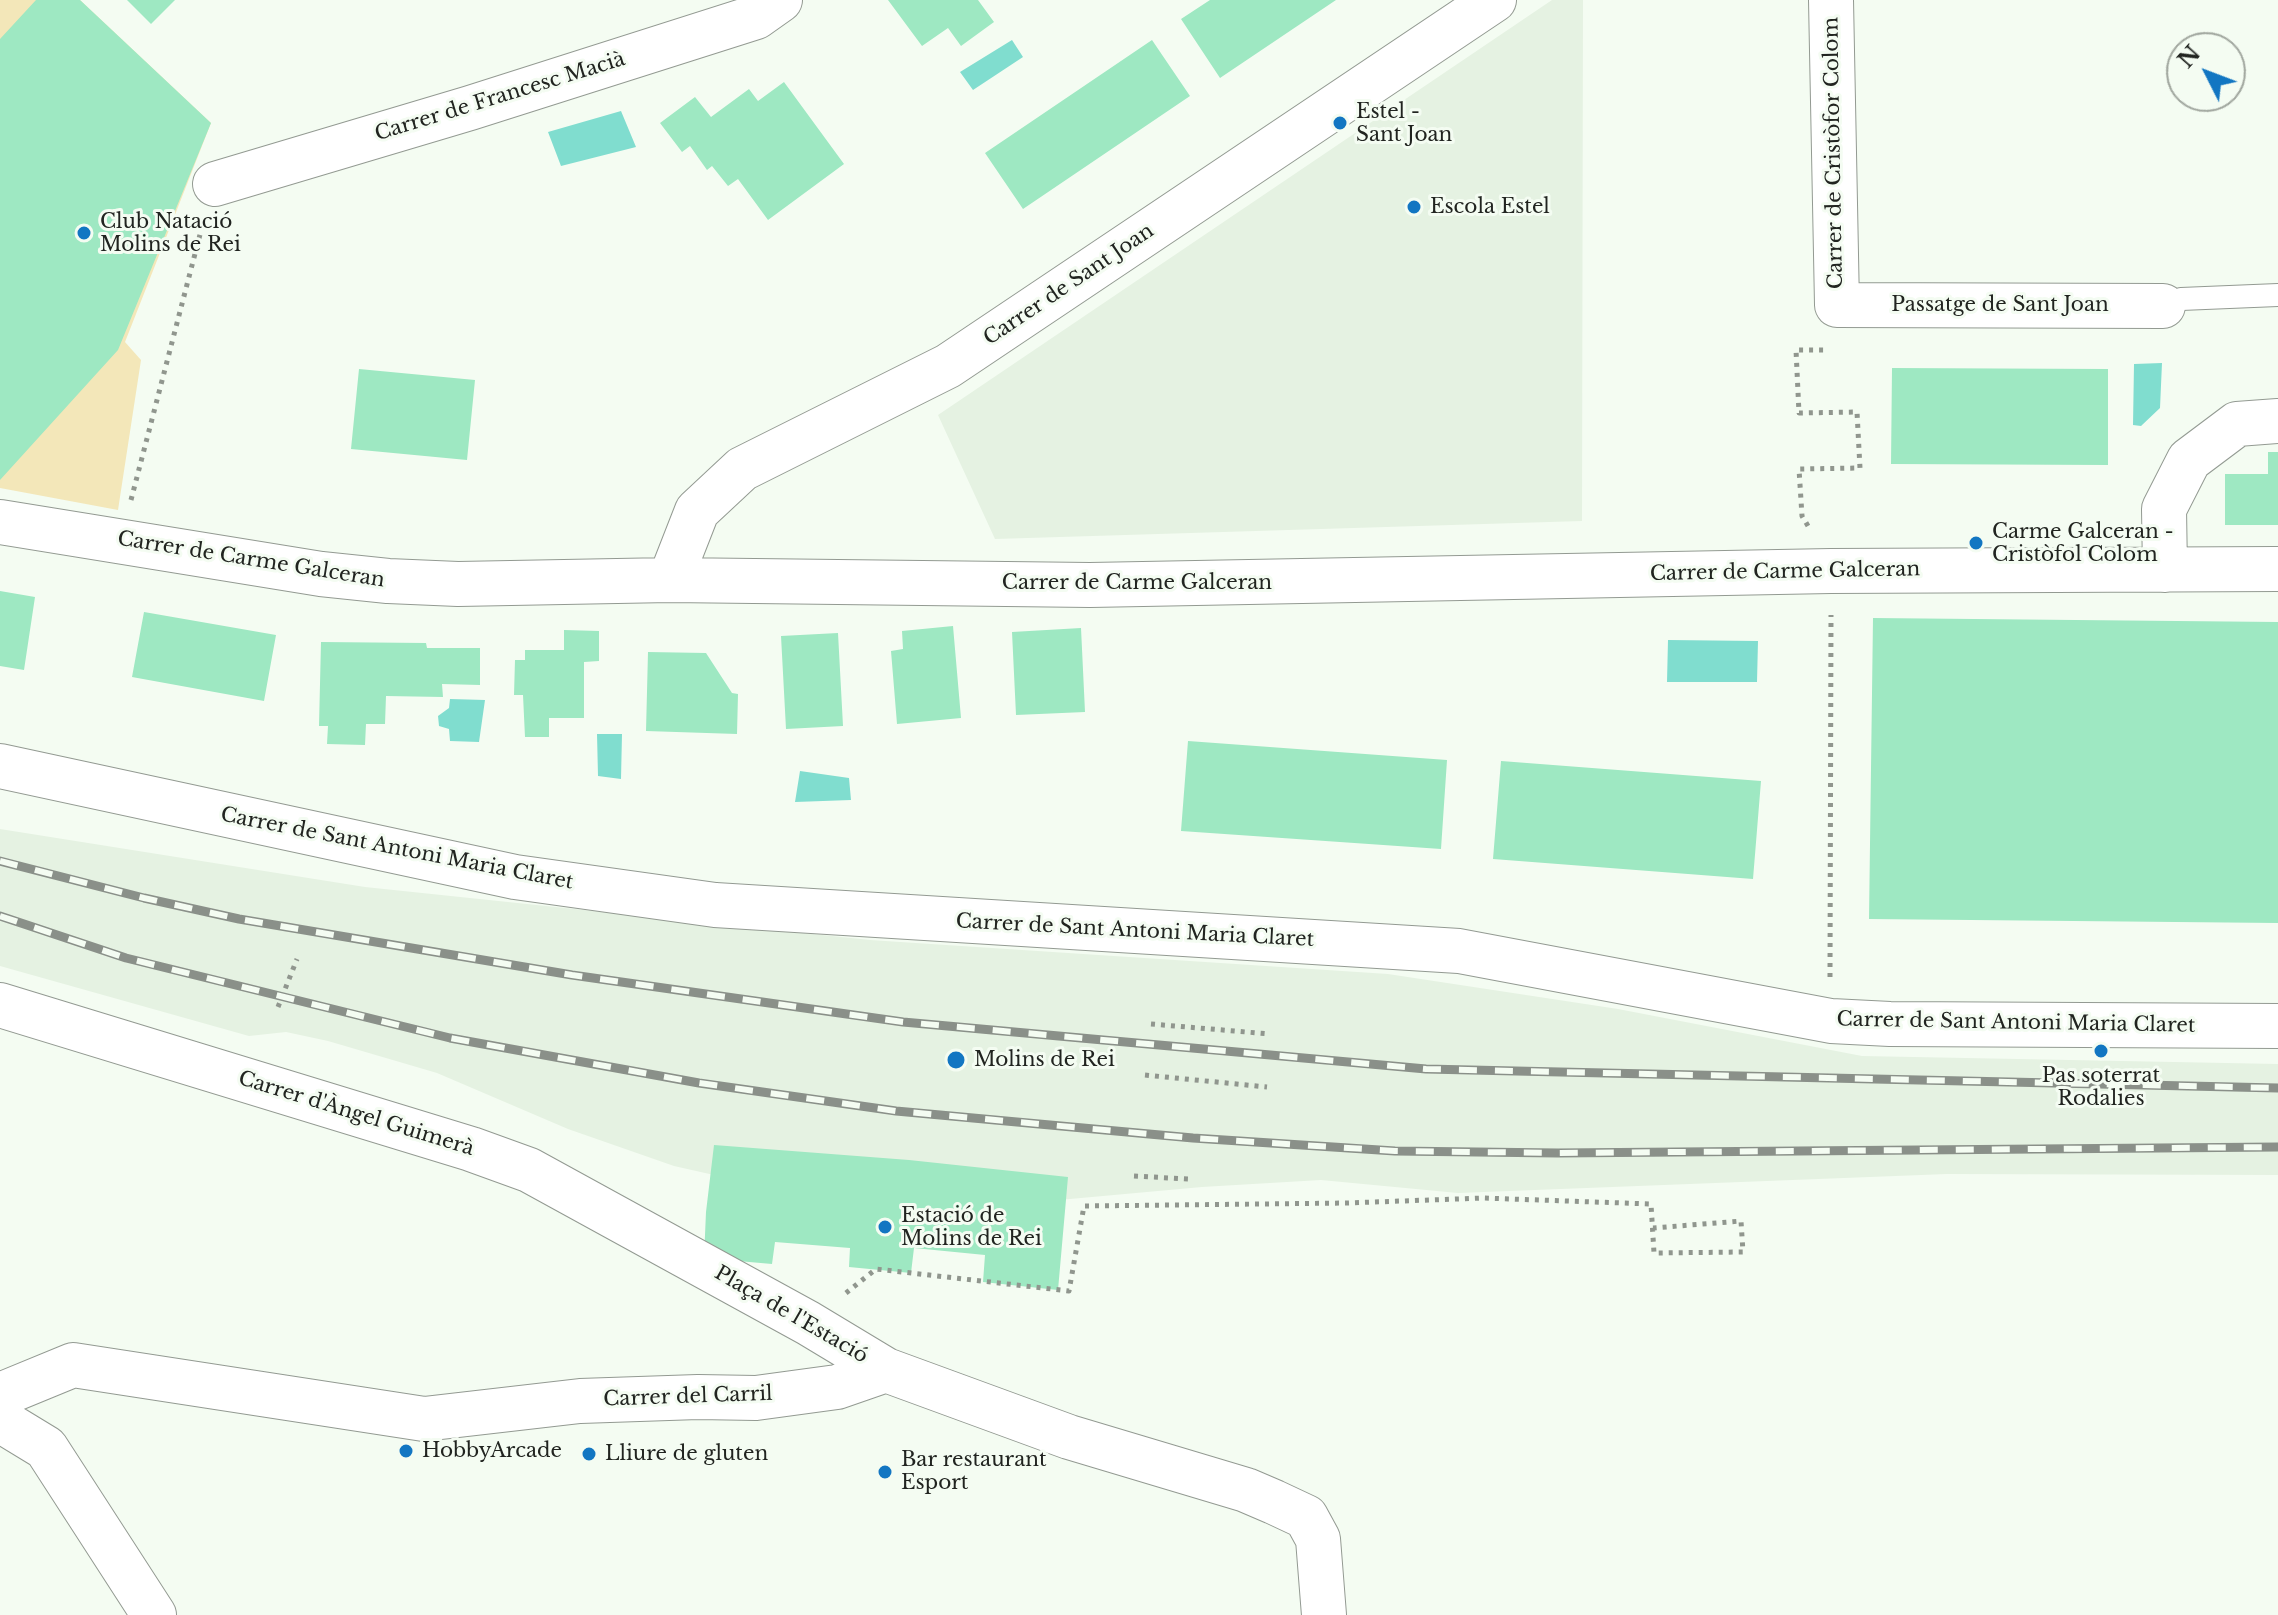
<!DOCTYPE html>
<meta charset="utf-8">
<style>
body{margin:0}
#map{position:relative;width:2278px;height:1615px;overflow:hidden;background:#f4fcf2;font-family:"Libre Baskerville",serif}
canvas{display:block}
.north{position:absolute;left:2166px;top:32px;width:80px;height:80px;box-sizing:border-box;background:#f4fcf2;border:2px solid #a0a69e;border-radius:50%;rotate:312deg;font-size:22px;font-weight:700;line-height:32px;text-align:center;color:#212420}
.north::after{content:'';display:block;margin:auto;width:28px;height:36px;background:#1276c2;clip-path:polygon(50% 0,100% 100%,50% 72%,0 100%)}
</style>
<div id="map">
<canvas width="2278" height="1615"></canvas>
<div class="north">N</div>
</div>
<script>
const ctx = document.querySelector('canvas').getContext('2d');
ctx.lineJoin = 'round';
function paint(path, color) { ctx.fillStyle = color; ctx.fill(path, 'evenodd'); }
const shape = rows => new Path2D(rows.map(r => 'M' + r).join(''));
function strokePath(path, color, width, dash) { ctx.strokeStyle = color; ctx.lineWidth = width; ctx.lineCap = dash ? 'butt' : 'round'; ctx.setLineDash(dash || []); ctx.stroke(path); }
function label(font, color, halo, rows, align = 'center') {
  ctx.font = font + ' "Libre Baskerville",serif'; ctx.lineWidth = 6; ctx.setLineDash([]); ctx.textBaseline = 'middle'; ctx.strokeStyle = halo; ctx.fillStyle = color; for (const [text, x, y, turn = 0] of rows) {
    ctx.save(); ctx.translate(x, y); ctx.rotate((+turn || 0) * Math.PI / 180); ctx.textAlign = isNaN(turn) ? turn : align; if (halo) ctx.strokeText(text, 0, 0); ctx.fillText(text, 0, 0); ctx.restore();
  }
}
const built = shape([
 [1552,0,1583,0,1582,521,995,539,938,415],
 [0,829,365,887,870,940,1388,974,1618,1009,1862,1056,2278,1064,2278,1175,1947,1174,1458,1193,1321,1180,1202,1187,982,1207,785,1191,674,1166,568,1129,437,1073,328,1041,286,1032,249,1036,0,966]
]);
const green = shape([
 [0,0,80,0,211,123,125,342,141,360,118,510,0,488]
]);
const water = shape([
 [1012,40,1023,57,973,90,960,72],
 [621,111,636,147,561,166,548,132],
 [2162,363,2160,408,2141,426,2133,425,2134,364],
 [1668,640,1758,641,1757,682,1667,682],
 [450,699,485,700,479,742,450,741,449,729,439,726,438,716,449,708],
 [597,734,622,734,621,779,598,776],
 [800,771,849,778,851,800,795,802]
]);
const building = shape([
 [36,0,80,0,211,123,118,350,0,480,0,39],
 [127,0,175,0,151,24],
 [888,0,978,0,994,22,961,46,948,28,922,46],
 [1210,0,1336,0,1220,78,1181,19],
 [1152,40,1190,96,1023,209,985,153],
 [784,82,844,164,768,220,738,179,728,186,712,166,707,170,690,146,682,152,660,123,695,97,711,117,749,89,758,101],
 [1892,368,2108,369,2108,465,1891,464],
 [359,369,475,380,467,460,351,449],
 [2268,452,2278,452,2278,525,2225,525,2225,474,2268,474],
 [0,591,35,597,24,670,0,666],
 [144,612,276,635,264,701,132,677],
 [1873,618,2278,622,2278,923,1869,919],
 [953,626,961,718,897,724,891,651,903,649,902,631],
 [1081,628,1085,712,1016,715,1012,632],
 [564,630,599,631,599,661,584,662,584,718,549,718,549,737,525,737,523,695,514,695,515,660,525,660,525,650,564,650],
 [838,633,843,726,786,729,781,636],
 [321,642,426,643,427,648,480,648,480,685,442,684,443,697,386,696,385,724,366,724,365,745,327,744,328,726,319,726],
 [648,652,706,653,732,693,738,694,737,734,646,731],
 [1188,741,1447,760,1441,849,1181,831],
 [1501,761,1761,781,1753,879,1493,859],
 [714,1145,909,1160,1068,1177,1058,1290,983,1282,985,1255,914,1248,911,1273,849,1267,850,1248,775,1242,772,1264,704,1258,706,1212]
]);
const path = shape([
 [131,500,203,223],
 [1808,526,1802,516,1799,469,1860,468,1857,412,1799,413,1796,350,1826,350],
 [1830,977,1831,615],
 [278,1007,297,959],
 [1151,1024,1270,1034],
 [1145,1075,1267,1087],
 [1134,1176,1188,1179],
 [846,1293,876,1269,1069,1291,1084,1206,1348,1203,1483,1198,1651,1204,1654,1253,1743,1252,1741,1221,1653,1228]
]);
const lane = shape([
 [2163,306,2181,299,2278,295]
]);
const street = shape([
 [1831,0,1837,305,2163,306],
 [215,184,470,108,756,17,780,0],
 [0,522,321,574,388,581,458,584,670,580,1090,585,1831,571,2278,569],
 [2165,570,2164,509,2189,460,2237,424,2278,421],
 [670,580,697,511,742,469,948,366,1494,0],
 [0,766,515,877,715,905,1459,951,1831,1021,1890,1024,2278,1026],
 [0,1005,471,1149,529,1170,808,1323,886,1370,1069,1437,1246,1490,1274,1502,1306,1517,1318,1539,1324,1615],
 [0,1395,73,1365,424,1419,580,1401,698,1397,756,1398,837,1387,886,1370],
 [0,1420,46,1448,154,1615]
]);
const rail = shape([
 [0,861,144,898,239,919,572,975,903,1022,1426,1069,2278,1088],
 [0,916,126,958,450,1038,699,1083,896,1111,1193,1138,1395,1151,1558,1153,2278,1147]
]);
const markers = [
 [1340,123,8,"#1276c2"],
 [1414,207,8,"#1276c2"],
 [84,233,8,"#1276c2"],
 [1976,543,8,"#1276c2"],
 [2101,1051,8,"#1276c2"],
 [956,1060,10,"#1276c2"],
 [885,1227,8,"#1276c2"],
 [406,1451,8,"#1276c2"],
 [589,1454,8,"#1276c2"],
 [885,1472,8,"#1276c2"]
];
const streetNames = [
 ["Carrer de Francesc Macià",500,97,-17],
 ["Carrer de Cristòfor Colom",1834,153,-91],
 ["Carrer de Sant Joan",1069,285,-34],
 ["Passatge de Sant Joan",2000,305],
 ["Carrer de Carme Galceran",251,560,9],
 ["Carrer de Carme Galceran",1785,572,-1],
 ["Carrer de Carme Galceran",1137,583],
 ["Carrer de Sant Antoni Maria Claret",397,849,11],
 ["Carrer de Sant Antoni Maria Claret",1135,931,3],
 ["Carrer de Sant Antoni Maria Claret",2016,1023,1],
 ["Carrer d'Àngel Guimerà",356,1114,17],
 ["Plaça de l'Estació",791,1315,30],
 ["Carrer del Carril",688,1397,-2]
];
const poiNames = [
 ["Estel -",1356,112],
 ["Sant Joan",1356,135],
 ["Escola Estel",1430,207],
 ["Club Natació",100,222],
 ["Molins de Rei",100,245],
 ["Carme Galceran -",1992,532],
 ["Cristòfol Colom",1992,555],
 ["Molins de Rei",974,1060],
 ["Pas soterrat",2101,1076,"center"],
 ["Rodalies",2101,1099,"center"],
 ["Estació de",901,1216],
 ["Molins de Rei",901,1239],
 ["HobbyArcade",422,1451],
 ["Lliure de gluten",605,1454],
 ["Bar restaurant",901,1460],
 ["Esport",901,1483]
];
paint(built, '#e5f2e2');
paint(green, '#f3e7b9');
paint(water, '#80ddcf');
paint(building, '#9ee8c2');
strokePath(lane, '#939a92', 24);
strokePath(street, '#939a92', 46);
strokePath(path, '#90968e', 5, [4, 6]);
strokePath(lane, '#fff', 22);
strokePath(street, '#fff', 44);
strokePath(rail, '#8a9089', 9);
strokePath(rail, '#f4fcf2', 6, [18]);
for (const [x, y, r, color] of markers) { const dot = new Path2D(); dot.arc(x, y, r, 0, 2 * Math.PI); ctx.fillStyle = color; ctx.fill(dot); strokePath(dot, '#f4fcf2', 3); }
label('20px', '#212420', '#f4fcf2', streetNames);
label('20px', '#212420', '#f4fcf2', poiNames, 'left');
</script>
